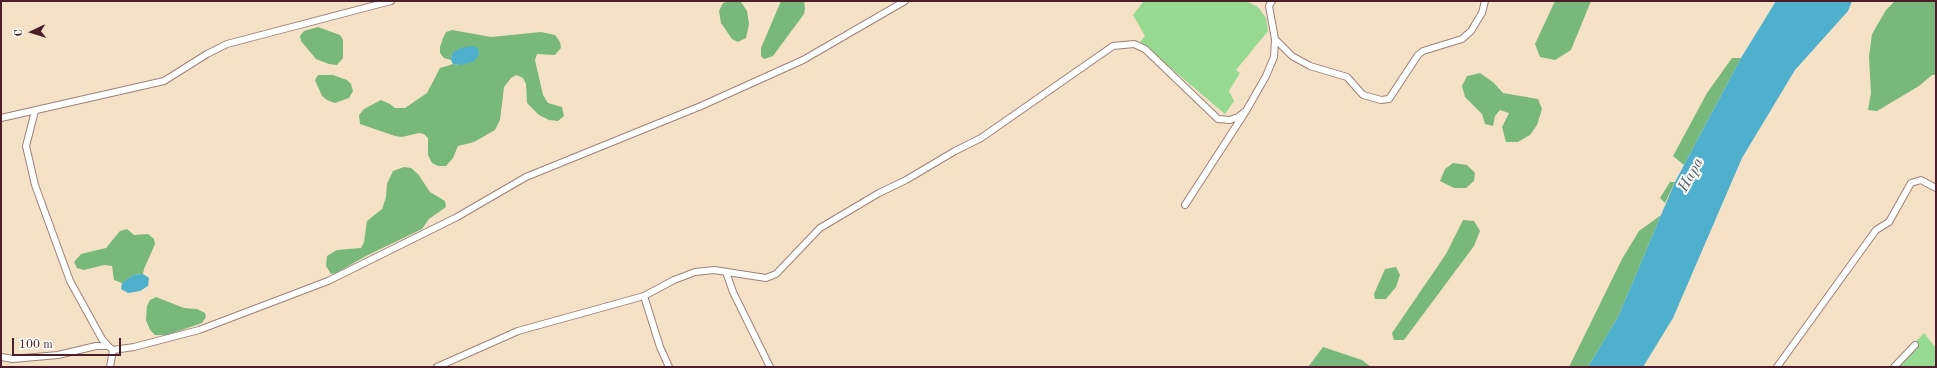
<!DOCTYPE html>
<meta charset="utf-8">
<style>
body{margin:0}
#map{position:relative;width:1937px;height:368px;overflow:hidden;background:#f4e1c6;font-family:"Old Standard TT",serif}
canvas{display:block}
.frame{position:absolute;inset:0;border:2px solid #4a1f2b;pointer-events:none}
.north{position:absolute;left:12px;top:12px;width:40px;height:40px;-webkit-text-stroke:3px #fdfcf7;paint-order:stroke;rotate:266deg;font-size:11px;font-weight:700;line-height:16px;text-align:center;color:#4a1f2b}
.north::after{content:'';display:block;margin:auto;width:14px;height:18px;background:#4a1f2b;clip-path:polygon(50% 0,100% 100%,50% 72%,0 100%)}
.scale{position:absolute;left:12px;top:338px;width:109px;height:18px;box-sizing:border-box;border:2px solid #4a1f2b;border-top:0;padding-left:5px;font-size:12px;line-height:14px;white-space:nowrap;color:#4a1f2b;-webkit-text-stroke:3px #fdfcf7;paint-order:stroke}
</style>
<div id="map">
<canvas width="1937" height="368"></canvas>
<div class="frame"></div>
<div class="north">С</div>
<div class="scale">100 m</div>
</div>
<script>
const ctx = document.querySelector('canvas').getContext('2d');
ctx.lineJoin = 'round';
function paint(path, color) { ctx.fillStyle = color; ctx.fill(path, 'evenodd'); }
const shape = rows => new Path2D(rows.map(r => 'M' + r).join(''));
function strokePath(path, color, width, dash) { ctx.strokeStyle = color; ctx.lineWidth = width; ctx.lineCap = dash ? 'butt' : 'round'; ctx.setLineDash(dash || []); ctx.stroke(path); }
function label(font, color, halo, rows, align = 'center') {
  ctx.font = font + ' "Old Standard TT",serif'; ctx.lineWidth = 4; ctx.setLineDash([]); ctx.textBaseline = 'middle'; ctx.strokeStyle = halo; ctx.fillStyle = color; for (const [text, x, y, turn = 0] of rows) {
    ctx.save(); ctx.translate(x, y); ctx.rotate((+turn || 0) * Math.PI / 180); ctx.textAlign = isNaN(turn) ? turn : align; if (halo) ctx.strokeText(text, 0, 0); ctx.fillText(text, 0, 0); ctx.restore();
  }
}
const green = shape([
 [1144,1,1246,1,1258,7,1266,18,1268,31,1236,70,1240,73,1229,91,1234,101,1225,114,1140,42,1145,36,1133,15],
 [1924,333,1936,348,1936,367,1892,367]
]);
const forest = shape([
 [730,1,741,2,747,11,749,24,746,38,738,42,732,39,721,23,719,11,723,3],
 [781,1,804,1,805,9,804,14,773,56,764,59,761,56,761,48],
 [1555,1,1591,1,1571,50,1555,60,1540,57,1535,44],
 [1895,1,1936,1,1936,75,1932,75,1919,86,1877,111,1868,110,1871,93,1869,57,1872,34,1886,10],
 [318,27,340,35,343,40,343,58,337,65,329,64,316,59,301,41,300,36,304,31],
 [452,30,491,37,541,32,555,35,560,42,561,48,555,55,537,54,535,60,543,95,548,103,562,107,564,116,558,121,549,120,539,115,527,103,526,84,523,78,516,75,511,78,504,87,500,120,495,130,474,142,458,146,453,158,446,166,438,166,432,163,428,155,428,138,424,134,419,133,402,137,395,136,360,124,359,115,364,109,381,100,390,104,395,108,405,108,427,93,440,68,453,64,460,65,452,53,451,60,444,58,440,53,440,47,443,38,446,32],
 [1732,58,1741,58,1684,165,1673,156,1707,93],
 [1480,73,1494,83,1503,93,1538,99,1542,109,1537,125,1530,135,1518,142,1506,142,1502,127,1509,113,1500,110,1495,116,1493,126,1485,124,1482,114,1465,97,1462,86,1467,76],
 [318,75,333,75,347,80,351,84,353,91,349,98,335,103,327,100,322,96,315,80],
 [1453,163,1467,165,1475,173,1474,181,1466,188,1454,188,1440,181,1445,169],
 [404,167,411,168,418,174,430,192,445,201,446,207,429,219,422,229,366,256,336,273,331,274,326,266,327,256,337,250,361,248,364,242,367,221,382,209,386,197,387,184,393,171],
 [1670,182,1675,182,1665,203,1660,198],
 [1661,215,1618,317,1588,367,1569,367,1622,259,1639,231],
 [1463,220,1474,221,1480,231,1474,246,1404,340,1394,340,1392,333,1446,254],
 [127,229,134,235,148,234,154,239,155,244,144,269,143,274,133,275,122,283,114,280,112,266,104,265,84,270,77,268,74,262,81,254,106,248,120,231],
 [1396,267,1400,275,1396,287,1386,299,1375,299,1374,294,1385,269],
 [156,297,184,308,197,309,205,313,206,317,202,323,167,335,155,335,150,330,146,320,147,306,150,300],
 [1323,347,1362,360,1371,367,1308,367]
]);
const water = shape([
 [1776,1,1852,1,1848,11,1795,70,1742,158,1673,318,1643,367,1588,367,1618,317,1675,182,1741,58],
 [472,46,478,48,479,55,473,62,460,65,453,64,451,60,452,53,461,48],
 [143,274,149,278,148,286,140,291,128,293,121,289,122,283,133,275]
]);
const street = shape([
 [1275,39,1292,56,1310,66,1347,77,1363,95,1381,100,1389,99,1418,55,1423,51,1462,39,1471,31,1482,13,1485,1],
 [35,111,26,146,35,185,70,281,102,339,108,346,113,350,134,347,199,330,328,281,457,217,526,177,701,106,803,60,905,1],
 [1,118,164,81,207,54,227,44,391,1],
 [1185,205,1246,111,1266,76,1274,57,1275,39,1269,6,1272,1],
 [726,272,733,292,770,367],
 [644,296,660,347,669,367],
 [1,357,13,359,58,355,96,346,108,346],
 [110,367,113,350],
 [437,367,518,331,644,296,674,280,695,272,714,270,766,278,776,274,820,228,879,193,906,180,955,151,981,138,1113,46,1134,44,1145,49,1218,119,1230,120,1238,117,1246,111],
 [1777,367,1876,230,1889,222,1911,183,1921,180,1936,188],
 [1894,367,1915,345]
]);
const waterNames = [
 ["Нара",1691,175,-61]
];
paint(green, '#96d991');
paint(forest, '#78b97b');
paint(water, '#4eb0cd');
strokePath(street, '#9f8078', 8);
strokePath(street, '#fff', 6);
label('italic 15px', '#4c596c', '#fdfcf7', waterNames);
</script>
